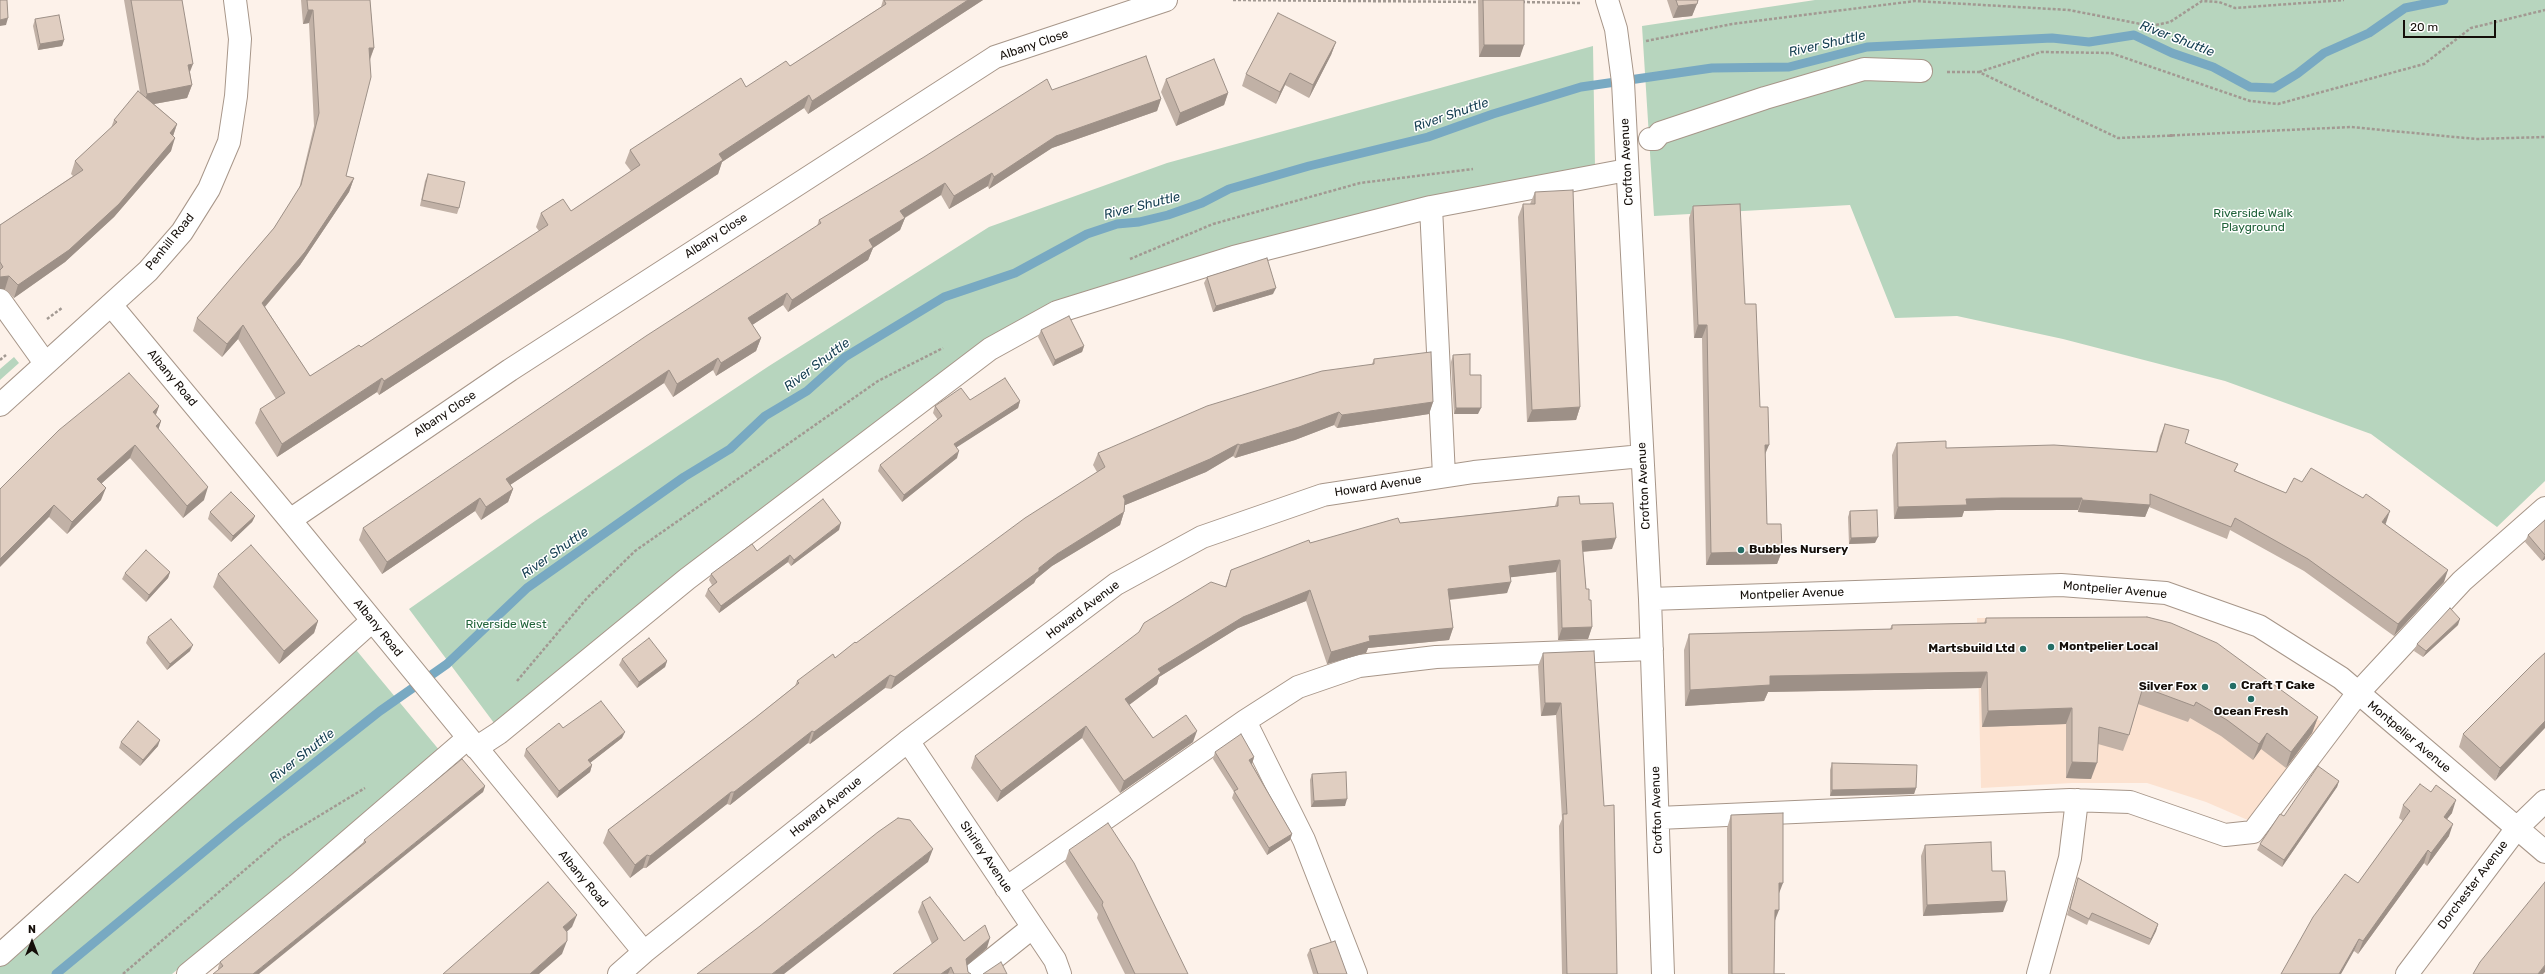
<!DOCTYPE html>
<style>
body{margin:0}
#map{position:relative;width:2545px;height:974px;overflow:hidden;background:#fdf2ea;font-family:Rubik,sans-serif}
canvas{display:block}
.north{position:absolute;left:12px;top:922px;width:40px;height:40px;-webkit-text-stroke:3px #fff;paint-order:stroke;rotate:0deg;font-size:11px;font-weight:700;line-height:16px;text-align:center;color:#140e09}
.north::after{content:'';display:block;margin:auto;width:14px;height:18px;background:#140e09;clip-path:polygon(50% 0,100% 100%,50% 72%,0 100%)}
.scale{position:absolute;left:2403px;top:20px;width:93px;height:18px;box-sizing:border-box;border:2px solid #140e09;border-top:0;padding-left:5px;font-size:12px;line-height:14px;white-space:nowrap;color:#140e09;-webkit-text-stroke:3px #fff;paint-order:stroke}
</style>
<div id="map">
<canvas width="2545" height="974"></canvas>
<div class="north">N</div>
<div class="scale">20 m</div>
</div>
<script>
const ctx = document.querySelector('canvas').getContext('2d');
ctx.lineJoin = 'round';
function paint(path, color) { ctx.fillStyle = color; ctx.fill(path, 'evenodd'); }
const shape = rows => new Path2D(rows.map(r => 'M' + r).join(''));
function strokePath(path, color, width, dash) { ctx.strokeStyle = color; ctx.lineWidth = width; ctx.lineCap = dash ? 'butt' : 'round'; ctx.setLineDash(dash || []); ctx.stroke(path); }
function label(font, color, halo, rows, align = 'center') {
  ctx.font = font + ' Rubik,sans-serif'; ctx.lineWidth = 3; ctx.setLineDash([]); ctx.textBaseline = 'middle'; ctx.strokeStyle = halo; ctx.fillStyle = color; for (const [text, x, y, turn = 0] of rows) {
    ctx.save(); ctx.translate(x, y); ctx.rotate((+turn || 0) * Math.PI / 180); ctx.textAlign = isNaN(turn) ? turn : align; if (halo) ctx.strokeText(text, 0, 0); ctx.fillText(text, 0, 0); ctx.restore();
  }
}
const built = shape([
 [2138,617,2267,679,2329,728,2257,824,2206,802,2147,783,2072,783,1981,788,1977,618]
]);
const green = shape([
 [1815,0,2545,0,2545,481,2497,527,2371,434,2225,381,2063,339,1957,316,1895,318,1850,205,1654,216,1642,26],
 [1593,46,1595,167,1094,291,873,428,628,613,494,723,409,609,535,521,769,366,989,227,1167,163],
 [14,357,19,363,0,380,0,369],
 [352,645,440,751,172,974,0,974,0,955]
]);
const stream = shape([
 [56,974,236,825,380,711,447,664,527,588,684,477,730,449,765,416,807,391,845,357,944,297,1015,273,1087,234,1117,224,1139,222,1168,215,1202,203,1229,189,1309,166,1428,137,1493,114,1581,87,1712,68,1789,67,1867,47,2052,38,2089,42,2134,35,2172,53,2213,67,2250,87,2274,88,2297,74,2324,53,2369,33,2405,8,2444,0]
]);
const path = shape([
 [1233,0,1481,2],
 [1522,2,1581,3],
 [1646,41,1732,24,1915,1,2069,10,2151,26,2170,22,2202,1,2219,2,2235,8,2344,0],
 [1947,72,1979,72,2118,138,2351,127,2476,139,2545,137],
 [1979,72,2041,52,2111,53,2250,101,2278,104,2424,64,2471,28,2545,10],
 [2171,134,2171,138],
 [1130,259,1213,224,1360,183,1473,169],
 [47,319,62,308],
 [0,360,6,355],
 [517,681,587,598,635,551,878,381,943,348],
 [123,974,281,839,365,788]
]);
const minor = shape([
 [1607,0,1616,29,1623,82,1650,599,1663,974],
 [1650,139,1655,139,1660,133,1765,98,1864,69,1921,71],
 [1431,207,1444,476],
 [0,300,45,363],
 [111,305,290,520,644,952],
 [290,520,510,370,995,57,1166,0],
 [1650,599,2061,585,2166,593,2259,626,2341,678,2545,852],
 [1245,721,1298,687,1359,666,1436,657,1652,649],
 [908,741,1055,960,1060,974],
 [476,748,499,733,687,579,990,349,1057,312,1234,257,1431,207,1627,170],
 [1658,818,2070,800,2130,802,2225,835,2253,832,2358,693,2462,581,2545,508],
 [1006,888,1245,721,1304,840,1356,974],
 [0,955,372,621],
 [188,974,297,885,468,738],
 [619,974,644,952,908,741,1116,584,1202,537,1323,495,1474,472,1642,456],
 [974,974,1033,927],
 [2038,974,2070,858,2077,800],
 [2407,974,2517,828,2545,801]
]);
const major = shape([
 [0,405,148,271,182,232,209,189,229,142,236,96,240,39,235,0]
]);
const wall = shape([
 [124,0,182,0,190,72,192,85,187,98,154,104,177,124,173,136,171,151,114,217,65,262,14,298,5,289,0,289,0,225,73,176,71,174,75,161,111,128,114,120,140,93],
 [301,0,370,0,374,48,370,60,346,176,354,178,349,192,300,265,265,307,310,376,361,347,539,231,536,227,541,213,571,211,631,171,625,163,630,150,746,87,790,66,881,7,883,0,983,0,808,114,804,108,722,162,718,174,379,395,377,392,277,457,255,423,260,409,276,399,238,339,222,357,193,331,197,318,274,228,299,189,314,126,309,23,303,24],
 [1478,0,1524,0,1520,57,1479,57],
 [1667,0,1698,0,1692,16,1673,18],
 [35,19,64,40,62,46,38,50,33,26],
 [1336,42,1331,55,1309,98,1285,85,1276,104,1242,86,1246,74],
 [1166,79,1228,93,1224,105,1176,126,1161,92],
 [1052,90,1161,99,1157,111,1052,148,989,189,988,186,949,209,941,195,905,218,900,230,873,248,868,260,788,312,783,305,752,325,761,338,756,351,716,376,713,370,673,397,664,383,510,485,513,489,508,502,481,520,475,511,382,574,359,540,363,528,817,226,819,220],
 [428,174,459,208,457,214,420,206,425,181],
 [1535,192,1580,407,1576,420,1527,422,1518,217,1523,204,1530,204],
 [1693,206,1745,304,1760,407,1765,455,1767,524,1782,551,1777,564,1706,565,1702,338,1694,338,1689,218],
 [1207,277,1273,294,1213,312,1204,283],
 [1041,330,1084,346,1082,352,1053,366,1038,337],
 [1453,355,1470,375,1478,414,1454,414,1451,362],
 [1374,359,1433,402,1429,414,1337,428,1334,425,1295,440,1235,458,1233,456,1206,472,1125,505,1124,512,1120,525,1052,566,1036,579,1034,583,891,689,885,688,810,744,808,743,730,805,727,804,646,868,643,868,630,878,603,843,608,830,755,718,795,686,797,681,835,658,856,643,1097,472,1093,465,1098,453,1372,364],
 [970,400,1020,401,1018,408,956,447,957,458,902,502,878,471,880,465,938,420,933,413,935,406],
 [159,406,156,415,161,421,158,429,204,500,183,518,130,458,102,483,101,500,67,534,49,517,0,489],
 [2165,424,2185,443,2238,464,2235,471,2286,493,2386,523,2385,524,2444,582,2394,636,2304,571,2230,530,2227,539,2149,507,2145,517,2078,512,2078,510,1997,510,1964,511,1962,517,1894,519,1892,455,1897,443,1946,448,2156,452,2160,436],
 [1558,497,1580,504,1612,549,1583,552,1586,589,1589,600,1592,627,1588,639,1558,640,1556,572,1511,577,1507,593,1450,600,1453,628,1449,640,1368,648,1366,653,1327,664,1306,601,1238,628,1159,677,1157,684,1129,705,1153,738,1193,742,1120,793,1082,738,997,802,971,768,975,756,1225,587,1231,570,1310,543,1400,523,1555,506],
 [1850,511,1875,543,1849,544,1848,517],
 [210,512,255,516,252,522,231,542,208,519],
 [2545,520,2545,559,2542,561,2525,542,2528,535],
 [839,530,791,566,788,562,719,613,705,596,708,589,712,585,709,580,711,574,757,551],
 [170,572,168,578,146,602,122,579,125,573],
 [218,574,318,621,314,633,279,664,213,587],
 [1986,618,2318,717,2312,733,2286,768,2261,749,2253,760,2221,736,2190,718,2188,722,2138,704,2129,735,2123,751,2098,744,2091,779,2066,778,2066,724,1982,727,1981,688,1768,692,1764,701,1685,706,1684,650,1689,634,1890,629,1892,625,1984,623],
 [2458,625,2423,657,2414,651,2417,644],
 [148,637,190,651,167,670,146,643],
 [1543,653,1604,806,1617,974,1562,974,1559,826,1562,819,1556,715,1541,716,1538,666],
 [2545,653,2495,781,2459,747,2463,734],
 [622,659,667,661,665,667,637,688,619,665],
 [563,728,622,738,590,763,592,765,590,772,557,798,524,756,526,749],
 [121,742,158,746,140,766,119,748],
 [1215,752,1254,757,1252,764,1292,834,1290,840,1267,855,1232,798,1234,792,1213,759],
 [1832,763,1916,788,1914,794,1830,796,1830,770],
 [1312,774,1345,806,1311,807,1310,780],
 [2339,781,2337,787,2282,867,2257,850,2260,844],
 [485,786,483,792,218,970,218,968,220,962,362,846,364,840],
 [2403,805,2452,813,2447,819,2449,836,2427,866,2424,863,2358,954,2354,951,2358,883,2403,821,2399,818],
 [1731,815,1779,895,1775,921,1774,974,1785,974,1728,974,1727,828],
 [1925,845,1992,871,2003,912,1923,916,1921,856],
 [1069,850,1188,974,1125,974,1097,918,1098,914,1065,862],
 [2078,878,2158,924,2156,931,2149,945,2089,920,2087,925,2067,915],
 [922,902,964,941,987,948,967,965,968,972,971,974,893,974,932,944,918,912],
 [1310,949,1347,974,1313,974,1307,955]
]);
const shadedWall = shape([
 [968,0,983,0,808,114,812,101],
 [1697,4,1692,16,1673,18,1678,6],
 [308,10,313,10,309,23,303,24],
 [8,18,6,25,0,26,0,20],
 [64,40,62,46,38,50,40,44],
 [1336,42,1331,55,1309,98,1313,85],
 [1484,45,1524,45,1520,57,1479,57],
 [369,48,374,48,369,61],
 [193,64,188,77,188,65],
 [1290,73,1285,85,1276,104,1280,92],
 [192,85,187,98,143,106,147,94],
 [1228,93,1224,105,1176,126,1180,113],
 [809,95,804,108,722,162,718,174,379,395,384,381,719,154],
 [1161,99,1157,111,1052,148,989,189,994,177,1056,136],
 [177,124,173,136,170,133],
 [175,138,171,151,114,217,65,262,14,298,18,285],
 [992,173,988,186,949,209,954,196],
 [354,178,349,192,300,265,257,316,262,303],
 [945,183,941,195,896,223,900,211],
 [905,218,900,230,873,248,868,260,788,312,792,300,869,240],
 [9,276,5,289,0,289,0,277],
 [1276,288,1273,294,1213,312,1216,306],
 [787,293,783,305,743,331,748,318],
 [243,325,238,339,222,357,227,344],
 [1698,325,1707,325,1702,338,1694,338],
 [761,338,756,351,716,376,721,363],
 [1084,346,1082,352,1053,366,1055,360],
 [718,358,713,370,673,397,677,384],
 [669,370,664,383,501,491,506,479],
 [382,378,377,392,277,457,282,444],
 [1020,401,1018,408,951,451,954,444],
 [1433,402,1429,414,1337,428,1342,415],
 [159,406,154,419,153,412],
 [1580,407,1576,420,1527,422,1532,410],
 [1456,408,1481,408,1478,414,1454,414],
 [1339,412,1334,425,1295,440,1235,458,1240,445],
 [161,421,157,434,156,426],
 [1238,444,1233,456,1206,472,1118,508,1123,496],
 [135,445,130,458,93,491,97,479],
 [1765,445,1769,445,1764,457],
 [959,451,957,458,902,502,904,495],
 [208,487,204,500,183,518,187,506],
 [106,488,101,500,67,534,72,522],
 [513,489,508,502,481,520,486,507],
 [480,498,475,511,382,574,387,562],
 [2002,498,2082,498,2078,510,1997,510,1964,511,1962,517,1894,519,1898,507,1966,499],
 [2082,500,2150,505,2145,517,2078,512],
 [54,505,49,517,0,567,0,559],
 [2390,511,2386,523,2378,534,2382,522],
 [1124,512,1120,525,1052,566,1036,579,1034,583,891,689,895,677,1039,568,1057,554],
 [255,516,252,522,231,542,233,536],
 [841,523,839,530,791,566,794,560],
 [1878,537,1875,543,1849,544,1851,538],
 [1616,538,1612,549,1578,552,1582,541],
 [1782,551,1777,564,1706,565,1711,553],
 [2545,554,2545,559,2542,561,2545,555],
 [790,555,788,562,719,613,721,606],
 [1560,560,1556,572,1505,578,1509,566],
 [2448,570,2444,582,2394,636,2398,624],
 [170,572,168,578,146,602,149,595],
 [1511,582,1507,593,1444,600,1448,589],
 [1310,590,1306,601,1238,628,1159,677,1157,684,1121,711,1125,699,1158,669,1243,617],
 [2460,619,2458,625,2423,657,2426,651],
 [318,621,314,633,279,664,284,651],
 [1592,627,1588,639,1558,640,1562,628],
 [1453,628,1449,640,1368,648,1366,653,1327,664,1331,652,1369,636],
 [193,645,190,651,167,670,170,664],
 [667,661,665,667,637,688,639,682],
 [1987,672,1981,688,1768,692,1764,701,1685,706,1690,690,1770,676],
 [890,675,885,688,810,744,814,732],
 [1545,703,1561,703,1556,715,1541,716],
 [2072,708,2066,724,1982,727,1988,711],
 [2318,717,2312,733,2286,768,2291,752],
 [2545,721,2545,728,2495,781,2500,768],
 [1086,726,1082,738,997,802,1001,791],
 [812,731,808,743,730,805,734,792],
 [1197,731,1193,742,1120,793,1124,781],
 [625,732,622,738,586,766,588,760],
 [2267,733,2261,749,2253,760,2259,744],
 [160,740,158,746,140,766,143,760],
 [1254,757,1252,764,1247,767,1249,760],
 [2072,762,2097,763,2091,779,2066,778],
 [592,765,590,772,557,798,559,791],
 [2339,781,2337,787,2282,867,2284,860],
 [485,786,483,792,259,974,253,974],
 [1916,788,1914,794,1830,796,1832,790],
 [731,792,727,804,646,868,650,856],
 [1347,799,1345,806,1311,807,1314,801],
 [2456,800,2452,813,2439,829,2444,817],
 [2453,824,2449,836,2427,866,2431,853],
 [1292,834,1290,840,1267,855,1269,848],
 [933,849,928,862,784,974,772,974],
 [2428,850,2424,863,2358,954,2363,941],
 [647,855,643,868,630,878,635,865],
 [1779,883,1783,883,1778,896],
 [2007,901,2003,912,1923,916,1927,905],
 [1775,910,1779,910,1774,923],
 [577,915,572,927,558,940,563,927],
 [2158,924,2156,931,2149,945,2151,939],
 [990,938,987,948,963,969,966,959],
 [2359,939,2354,951,2341,974,2339,974],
 [567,941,562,954,539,974,530,974],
 [2545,965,2545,972,2543,974,2538,974],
 [951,967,948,974,941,974]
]);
const building = shape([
 [0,0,7,0,8,18,0,20,0,0],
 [131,0,182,0,193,64,188,65,192,85,147,94,131,0],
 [307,0,370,0,374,48,369,48,371,77,346,176,354,178,305,252,262,303,310,376,359,345,361,347,548,225,541,213,563,199,571,211,640,165,630,150,741,78,746,87,786,61,790,66,886,4,884,0,968,0,812,101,809,95,719,154,723,160,384,381,382,378,282,444,260,409,285,393,243,325,227,344,197,318,274,228,301,185,319,113,313,10,308,10,307,0],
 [1483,0,1524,0,1524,45,1484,45,1483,0],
 [1676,0,1698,0,1697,4,1678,6,1676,0],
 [1278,13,1336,42,1313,85,1290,73,1280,92,1246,74,1278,13],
 [59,15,64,40,40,44,35,19,59,15],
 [1146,56,1161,99,1056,136,994,177,992,173,954,196,945,183,900,211,905,218,869,240,873,247,792,300,787,293,748,318,761,338,721,363,718,358,677,384,669,370,506,479,513,489,486,507,480,498,387,562,363,528,646,336,821,223,819,220,924,157,1047,79,1052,90,1146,56],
 [1214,59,1228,93,1180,113,1166,79,1214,59],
 [138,91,177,124,170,133,175,138,119,204,69,250,18,285,9,276,0,277,0,270,3,267,0,262,0,225,83,170,75,161,117,122,114,120,138,91],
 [428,174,465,182,459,208,422,200,428,174],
 [1573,190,1580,407,1532,410,1523,204,1535,204,1535,192,1573,190],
 [1740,204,1745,304,1756,304,1760,407,1768,407,1769,445,1765,445,1767,524,1781,524,1782,551,1711,553,1707,325,1698,325,1693,206,1740,204],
 [1267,258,1276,288,1216,306,1207,277,1267,258],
 [1069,316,1084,346,1055,360,1041,330,1069,316],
 [1431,352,1433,402,1342,415,1339,412,1299,427,1240,445,1238,444,1210,459,1123,496,1125,500,1124,512,1057,554,1039,568,1039,571,895,677,890,675,814,732,812,731,734,792,731,792,650,856,647,855,635,865,608,830,755,718,799,683,797,681,833,654,835,658,855,642,856,643,1025,518,1105,467,1098,453,1207,406,1285,382,1322,371,1374,364,1374,359,1431,352],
 [1470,354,1470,375,1481,375,1481,408,1456,408,1453,355,1470,354],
 [129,373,159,406,153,412,161,421,156,426,208,487,187,506,135,445,97,479,106,488,72,522,54,505,0,559,0,489,59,430,129,373],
 [1005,378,1020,401,954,444,959,451,904,495,880,465,942,416,935,406,961,388,970,400,1005,378],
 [2165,424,2189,430,2185,443,2238,464,2234,471,2286,493,2294,478,2302,482,2311,468,2363,498,2366,494,2390,511,2382,522,2448,570,2398,624,2308,559,2235,518,2231,527,2150,494,2150,505,2082,500,2082,498,2002,498,1966,499,1967,505,1898,507,1897,443,1946,441,1946,448,2054,445,2157,452,2165,424],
 [231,492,255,516,233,536,210,512,231,492],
 [1579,496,1580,504,1613,503,1616,538,1582,541,1586,589,1589,589,1589,600,1591,600,1592,627,1562,628,1560,560,1509,566,1511,582,1448,589,1453,628,1369,636,1370,641,1331,652,1310,590,1243,617,1158,669,1161,673,1125,699,1153,738,1186,715,1197,731,1124,781,1086,726,1001,791,975,756,1139,632,1144,623,1211,582,1226,587,1231,570,1309,540,1310,543,1398,518,1400,523,1558,506,1558,497,1579,496],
 [823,499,841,523,794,560,790,555,721,606,708,589,717,582,711,574,752,544,757,551,823,499],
 [1877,510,1878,537,1851,538,1850,511,1877,510],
 [2545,520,2545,555,2528,535,2545,520],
 [251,545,318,621,284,651,218,574,251,545],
 [146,550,170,572,149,595,125,573,146,550],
 [2450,608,2460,619,2426,651,2417,644,2450,608],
 [2147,617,2171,623,2217,643,2318,717,2291,752,2267,733,2259,744,2227,720,2196,702,2194,706,2143,687,2129,735,2099,727,2097,763,2072,762,2072,708,1988,711,1987,672,1770,676,1770,685,1690,690,1689,634,1892,629,1892,625,1986,623,1986,618,2147,617],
 [171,619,193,645,170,664,148,637,171,619],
 [649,638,667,661,639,682,622,659,649,638],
 [1594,651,1604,806,1614,805,1617,974,1567,974,1563,814,1567,814,1561,703,1545,703,1543,653,1594,651],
 [2545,653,2545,721,2500,768,2463,734,2536,661,2545,653],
 [601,701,625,732,588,760,592,765,559,791,526,749,559,723,563,728,601,701],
 [138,721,160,740,143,760,121,742,138,721],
 [1241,734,1254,757,1249,760,1292,834,1269,848,1234,791,1238,789,1215,752,1241,734],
 [462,759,485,786,253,974,213,974,223,966,220,962,366,842,364,840,462,759],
 [1832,763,1917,765,1916,788,1832,790,1832,763],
 [2318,766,2339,781,2284,860,2260,844,2280,814,2284,816,2318,766],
 [1346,772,1347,799,1314,801,1312,774,1346,772],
 [2420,784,2431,792,2436,785,2456,800,2444,817,2453,824,2431,853,2428,850,2363,941,2359,939,2339,974,2281,974,2313,917,2345,874,2358,883,2410,811,2403,805,2420,784],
 [1783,813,1783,883,1779,883,1779,910,1775,910,1774,974,1785,974,1732,974,1731,815,1783,813],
 [898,818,910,820,933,849,772,974,697,974,760,926,878,832,898,818],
 [1108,823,1134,863,1188,974,1135,974,1102,905,1103,902,1069,850,1108,823],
 [1991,842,1992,871,2005,871,2007,901,1927,905,1925,845,1991,842],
 [2078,878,2158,924,2151,939,2092,913,2089,919,2070,909,2078,878],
 [548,882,577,915,563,927,567,932,567,941,530,974,443,974,548,882],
 [2545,882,2545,965,2538,974,2473,974,2480,962,2545,882],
 [930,897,964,941,985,925,990,938,966,959,968,972,971,974,954,974,951,967,941,974,893,974,938,939,922,902,930,897],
 [1335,941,1347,974,1318,974,1310,949,1335,941],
 [1001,962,1007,974,983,974,1001,962]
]);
const markers = [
 [1741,550,4,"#246d65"],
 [2051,647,4,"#246d65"],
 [2023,649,4,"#246d65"],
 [2233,686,4,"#246d65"],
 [2205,687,4,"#246d65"],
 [2251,699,4,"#246d65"]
];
const streetNames = [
 ["Albany Close",1034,45,-19],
 ["Crofton Avenue",1627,162,-93],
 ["Albany Close",716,236,-33],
 ["Penhill Road",170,242,-51],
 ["Albany Road",172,378,50],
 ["Albany Close",445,414,-34],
 ["Howard Avenue",1378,486,-9],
 ["Crofton Avenue",1644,486,-93],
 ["Montpelier Avenue",2115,590,5],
 ["Montpelier Avenue",1792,594,-2],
 ["Howard Avenue",1083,610,-37],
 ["Albany Road",378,628,51],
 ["Montpelier Avenue",2409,737,40],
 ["Howard Avenue",826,807,-39],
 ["Crofton Avenue",1657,810,-92],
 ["Shirley Avenue",986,857,56],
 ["Albany Road",583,879,50],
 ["Dorchester Avenue",2473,885,-53]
];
const parkNames = [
 ["Riverside Walk",2253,214],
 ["Playground",2253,228],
 ["Riverside West",506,625]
];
const poiNames = [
 ["Bubbles Nursery",1749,550],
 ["Montpelier Local",2059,647],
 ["Martsbuild Ltd",2015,649,"right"],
 ["Craft T Cake",2241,686],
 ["Silver Fox",2197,687,"right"],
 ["Ocean Fresh",2251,712,"center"]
];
const waterNames = [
 ["River Shuttle",2177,39,21],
 ["River Shuttle",1827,44,-13],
 ["River Shuttle",1451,115,-19],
 ["River Shuttle",1142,206,-14],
 ["River Shuttle",817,365,-37],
 ["River Shuttle",555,553,-35],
 ["River Shuttle",302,756,-38]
];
paint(built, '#fce2d0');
paint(green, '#b7d5be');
strokePath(stream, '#78a9c2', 9);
strokePath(minor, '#a79689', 24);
strokePath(major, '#a79689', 24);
strokePath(path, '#a29992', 2.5, [3, 2]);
strokePath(minor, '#fff', 22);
strokePath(major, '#fff', 22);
paint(wall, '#c1b1a6');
paint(shadedWall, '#9d9087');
paint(building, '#e0cec1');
strokePath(building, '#9d9087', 1);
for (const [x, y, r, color] of markers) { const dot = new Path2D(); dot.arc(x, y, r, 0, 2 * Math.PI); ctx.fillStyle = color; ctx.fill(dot); strokePath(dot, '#fff', 1.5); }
label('12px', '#140e09', '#fff', streetNames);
label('12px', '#21633a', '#fff', parkNames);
label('bold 12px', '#140e09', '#fff', poiNames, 'left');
label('italic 13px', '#174053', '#fff', waterNames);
</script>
